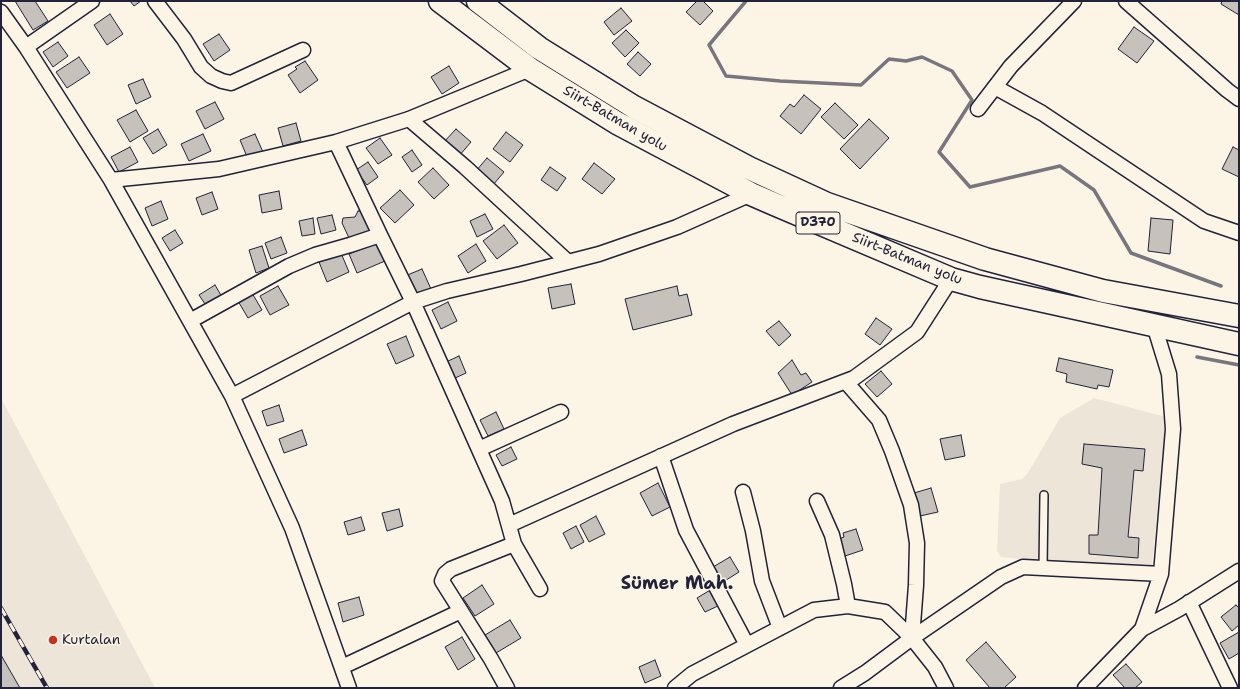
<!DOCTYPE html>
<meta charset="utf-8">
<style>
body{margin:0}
#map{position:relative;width:1240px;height:689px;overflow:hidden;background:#fcf5e5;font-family:"Shantell Sans",sans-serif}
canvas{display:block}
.frame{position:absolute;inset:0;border:2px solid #22223b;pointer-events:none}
</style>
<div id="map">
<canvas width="1240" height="689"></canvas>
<div class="frame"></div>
</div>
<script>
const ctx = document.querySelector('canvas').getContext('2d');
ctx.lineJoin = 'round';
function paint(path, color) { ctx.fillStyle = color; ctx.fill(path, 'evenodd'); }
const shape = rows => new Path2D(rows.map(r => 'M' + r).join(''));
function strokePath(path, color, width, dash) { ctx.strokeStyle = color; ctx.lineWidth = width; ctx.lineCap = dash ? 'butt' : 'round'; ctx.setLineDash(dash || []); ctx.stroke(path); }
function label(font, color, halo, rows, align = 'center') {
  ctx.font = font + ' "Shantell Sans",sans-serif'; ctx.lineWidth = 3; ctx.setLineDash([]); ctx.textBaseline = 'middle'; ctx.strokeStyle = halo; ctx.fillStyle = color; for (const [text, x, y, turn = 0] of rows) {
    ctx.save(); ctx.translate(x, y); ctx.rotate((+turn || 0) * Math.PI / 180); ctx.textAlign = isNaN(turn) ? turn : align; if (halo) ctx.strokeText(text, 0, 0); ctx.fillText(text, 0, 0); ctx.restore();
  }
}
const built = shape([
 [1,398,155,688,1,688],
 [1094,398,1166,417,1152,565,1141,571,1001,557,997,551,1000,484,1022,479,1028,473,1060,418]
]);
const stream = shape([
 [746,1,709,45,726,76,780,81,861,85,889,59,906,61,922,57,952,71,972,100,939,152,970,187,1060,166,1094,190,1131,253,1221,286],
 [1197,357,1239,365]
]);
const building = shape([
 [15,1,35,1,48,21,33,30,15,1],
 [130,1,141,1,134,6,130,1],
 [697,1,703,1,713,11,700,25,686,12,697,1],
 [1222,1,1239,1,1239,15,1221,4,1222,1],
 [621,8,632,21,614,35,604,22,621,8],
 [110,14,123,34,107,45,94,25,110,14],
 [1134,27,1154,41,1137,63,1118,49,1134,27],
 [626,30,639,43,625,57,612,43,626,30],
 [219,34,230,50,214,61,203,44,219,34],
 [58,42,68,56,53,67,43,52,58,42],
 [638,52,651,64,640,76,627,64,638,52],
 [79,57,90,73,67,88,56,72,79,57],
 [305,61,318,80,300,93,288,75,297,69,295,67,305,61],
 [449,66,459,83,442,94,431,77,449,66],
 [143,79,151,97,136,104,128,85,143,79],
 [804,95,821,109,801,134,780,116,790,104,794,107,804,95],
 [215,102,224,119,205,129,196,111,215,102],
 [835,103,858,125,844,139,821,117,835,103],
 [136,110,148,131,130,142,117,120,136,110],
 [869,119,889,138,860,169,840,149,869,119],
 [296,123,301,141,283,146,278,128,296,123],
 [158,129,167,145,153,154,143,138,158,129],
 [456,129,471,142,459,156,443,143,456,129],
 [506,132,523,145,510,162,493,149,506,132],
 [203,134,211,151,189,161,181,144,203,134],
 [255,134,263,152,248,159,240,140,255,134],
 [380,138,392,155,378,164,366,148,380,138],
 [130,147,138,162,119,172,111,157,130,147],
 [1233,147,1239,150,1239,177,1222,169,1233,147],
 [412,150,422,165,412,172,402,157,412,150],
 [487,158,504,172,493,185,476,171,487,158],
 [368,162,378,177,367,185,356,170,368,162],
 [594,163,615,179,602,194,582,179,594,163],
 [550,167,566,178,557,191,541,180,550,167],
 [433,168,449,185,434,199,418,182,433,168],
 [400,190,414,205,395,223,380,208,400,190],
 [279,191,282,209,262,213,259,195,279,191],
 [212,192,218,209,202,215,196,198,212,192],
 [161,201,168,219,152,226,145,208,161,201],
 [358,211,363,211,372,231,350,240,342,223,343,218,355,217,358,211],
 [485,214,493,229,477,237,470,221,485,214],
 [332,215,336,230,321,234,317,218,332,215],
 [313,218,315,234,302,236,299,221,313,218],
 [1151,218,1173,220,1170,254,1148,251,1151,218],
 [504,225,518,243,497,259,483,241,504,225],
 [175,230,183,243,170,251,162,238,175,230],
 [281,237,287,253,271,259,265,243,281,237],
 [377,243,385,261,357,273,349,254,377,243],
 [476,244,486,261,468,273,458,256,476,244],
 [262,246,269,268,256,273,249,250,262,246],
 [341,253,349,272,327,282,319,262,341,253],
 [422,269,431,289,414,296,405,276,422,269],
 [571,284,575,304,552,309,548,288,571,284],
 [215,285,222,297,207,307,199,295,215,285],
 [278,286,289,305,270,315,260,296,278,286],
 [677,286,679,296,687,294,692,315,633,330,625,299,677,286],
 [252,293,262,310,248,318,238,301,252,293],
 [448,302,457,321,441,329,432,310,448,302],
 [876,318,892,329,880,345,865,334,876,318],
 [779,321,791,335,779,346,766,331,779,321],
 [406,336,414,356,396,364,387,344,406,336],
 [459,356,466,373,453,379,446,362,459,356],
 [1059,358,1113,370,1109,387,1098,385,1097,389,1066,382,1067,374,1056,371,1059,358],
 [792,360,801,375,806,373,812,382,792,395,778,373,792,360],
 [881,371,892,384,877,397,865,384,881,371],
 [279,405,284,421,267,426,262,411,279,405],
 [496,412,504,429,488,436,480,420,496,412],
 [302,430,307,445,284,453,279,439,302,430],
 [961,435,965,456,945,460,940,439,961,435],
 [1084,444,1145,449,1143,471,1134,470,1128,537,1139,538,1138,558,1089,554,1089,535,1098,535,1102,468,1082,464,1084,444],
 [511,447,517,459,502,466,496,455,511,447],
 [658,483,670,507,652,516,640,493,658,483],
 [931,488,938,512,920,516,914,493,931,488],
 [399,509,403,526,387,531,382,513,399,509],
 [596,516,605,534,589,542,580,525,596,516],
 [361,517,365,530,348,535,344,522,361,517],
 [576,526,584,542,571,549,563,533,576,526],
 [856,529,863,550,845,556,839,539,844,537,843,533,856,529],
 [730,557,739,572,723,582,713,567,730,557],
 [482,585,494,604,475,616,463,598,482,585],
 [712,589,720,605,705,612,697,598,712,589],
 [359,597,364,615,343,622,338,603,359,597],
 [1236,605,1239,608,1239,625,1232,631,1221,617,1236,605],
 [510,620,521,638,496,653,485,635,510,620],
 [1239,632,1239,653,1229,659,1220,643,1239,632],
 [462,637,475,659,458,670,445,647,462,637],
 [986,642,1016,677,1004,688,990,688,966,660,986,642],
 [1,655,20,688,1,688,1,655],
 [655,660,661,676,645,683,639,667,655,660],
 [1126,664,1142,682,1135,688,1125,688,1113,675,1126,664]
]);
const lane = shape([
 [1043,568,1044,495]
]);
const street = shape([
 [155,1,184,39,201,67,211,76,222,81,231,83,303,50],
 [1126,1,1227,90,1239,99],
 [1,12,26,47,111,180,232,396,292,528,349,688],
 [26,47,92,1],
 [995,87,1042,113,1204,221,1239,233],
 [978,109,1011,66,1074,1],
 [409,119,465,167,568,262],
 [336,142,380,235,413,302,502,501,514,544,540,589],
 [111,180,219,169,336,142,409,119,530,69],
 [190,321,289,266,315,255,350,245,380,235],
 [846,382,879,420,892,451,911,505,917,543,916,585,912,638],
 [232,396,413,302,447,291,521,274,599,254,677,227,751,194],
 [479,449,561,412],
 [661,456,686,530,747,645],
 [743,492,753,531,762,581,780,628],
 [817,501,832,535,844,584,848,606],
 [509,525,733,424,854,378,917,332,951,279],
 [1189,602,1230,688],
 [1142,629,1179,609,1239,571],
 [342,667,461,611],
 [507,688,491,659,442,581,445,574,451,569,514,544],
 [675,688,692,674,814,610,848,606,885,612,912,638,935,667,946,688],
 [841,688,865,673,912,638,1001,577,1023,567,1161,574],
 [1085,688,1142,629,1161,574,1173,429,1169,374,1154,325]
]);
const highway = shape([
 [440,1,530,69,617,123,751,194,774,204,951,279,980,287,1239,344],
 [478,1,539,48,634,107,749,168,827,204,985,259,1103,291,1239,316]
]);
const rail = shape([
 [1,608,47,688]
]);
const markers = [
 [53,640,5,"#c8321e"]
];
const shields = [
 [818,223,44]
];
const shieldNames = [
 ["D370",818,223]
];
const streetNames = [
 ["Siirt-Batman yolu",615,119,30],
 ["Siirt-Batman yolu",907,259,22]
];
const poiNames = [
 ["Kurtalan",62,640]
];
const districtNames = [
 ["Sümer Mah.",677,584]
];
paint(built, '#ece5d8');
strokePath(stream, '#78757e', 3.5);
paint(building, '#c6c1bb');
strokePath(building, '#22223b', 1);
strokePath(lane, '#22223b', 10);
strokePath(street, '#22223b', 17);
strokePath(highway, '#22223b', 25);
strokePath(lane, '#fcf5e5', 7);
strokePath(street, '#fcf5e5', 14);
strokePath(highway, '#fcf5e5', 22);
strokePath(rail, '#22223b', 4.5);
strokePath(rail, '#fcf5e5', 3, [9]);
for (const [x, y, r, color] of markers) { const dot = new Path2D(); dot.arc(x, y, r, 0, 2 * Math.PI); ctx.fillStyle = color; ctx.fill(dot); strokePath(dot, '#fcf5e5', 1.5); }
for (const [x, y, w] of shields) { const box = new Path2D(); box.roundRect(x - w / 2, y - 11, w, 22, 3); ctx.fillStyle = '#fcf5e5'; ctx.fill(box); strokePath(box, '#22223b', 1); }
label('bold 13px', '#22223b', null, shieldNames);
label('14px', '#22223b', '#fcf5e5', streetNames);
label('14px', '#22223b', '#fcf5e5', poiNames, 'left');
label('bold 18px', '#22223b', '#fcf5e5', districtNames);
</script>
